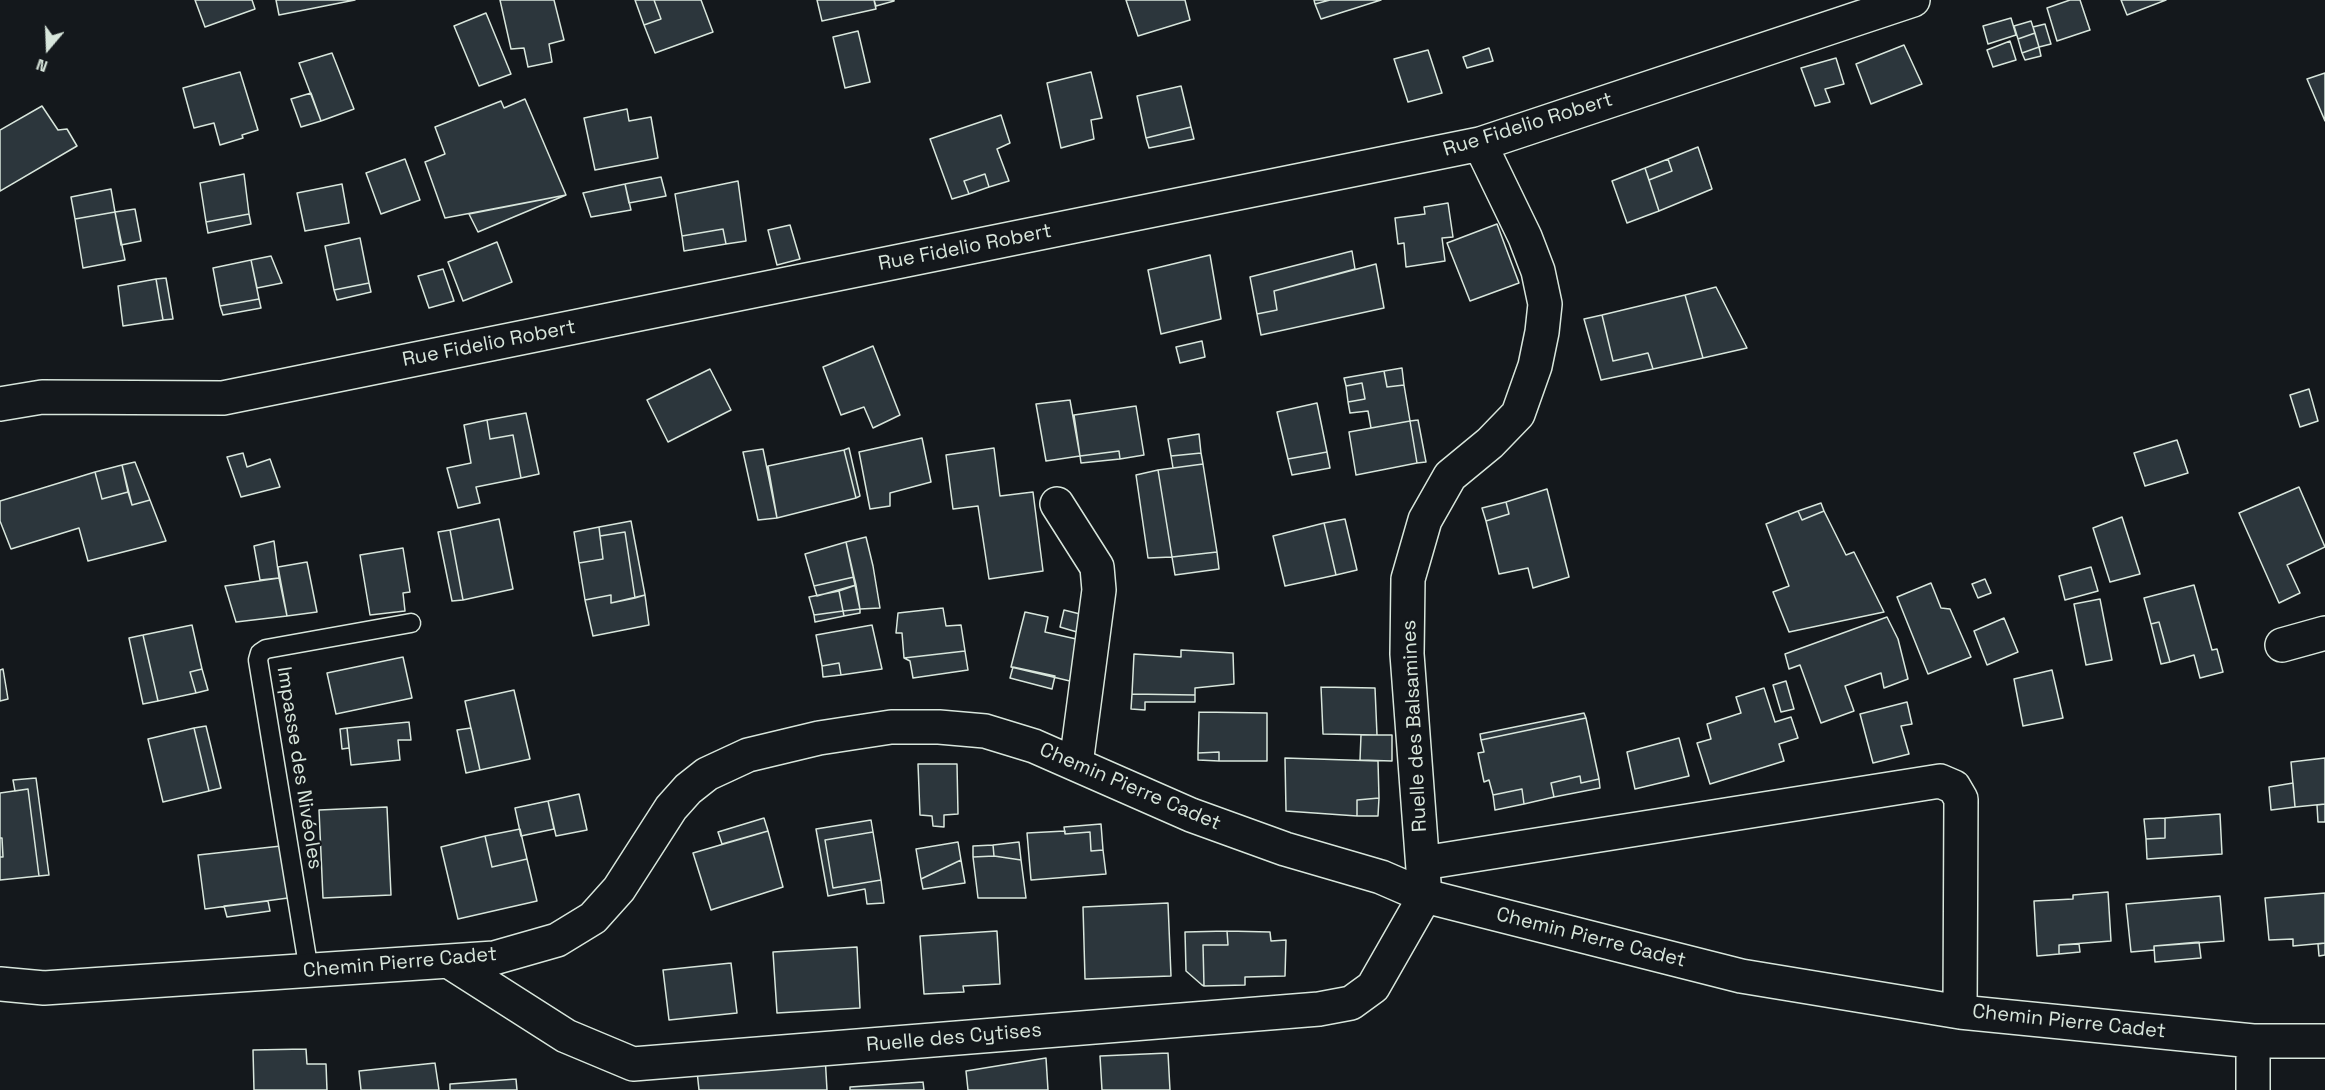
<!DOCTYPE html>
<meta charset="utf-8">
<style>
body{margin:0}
#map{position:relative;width:2325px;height:1090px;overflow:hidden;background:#14181c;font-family:"Space Grotesk",sans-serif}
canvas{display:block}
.north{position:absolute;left:18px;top:18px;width:60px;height:60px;-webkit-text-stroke:4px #14181c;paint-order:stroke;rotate:199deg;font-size:16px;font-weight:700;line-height:24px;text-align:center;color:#d8e6dc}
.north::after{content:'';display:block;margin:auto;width:21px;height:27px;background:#d8e6dc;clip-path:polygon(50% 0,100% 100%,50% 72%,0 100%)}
</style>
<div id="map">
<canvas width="2325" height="1090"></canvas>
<div class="north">N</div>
</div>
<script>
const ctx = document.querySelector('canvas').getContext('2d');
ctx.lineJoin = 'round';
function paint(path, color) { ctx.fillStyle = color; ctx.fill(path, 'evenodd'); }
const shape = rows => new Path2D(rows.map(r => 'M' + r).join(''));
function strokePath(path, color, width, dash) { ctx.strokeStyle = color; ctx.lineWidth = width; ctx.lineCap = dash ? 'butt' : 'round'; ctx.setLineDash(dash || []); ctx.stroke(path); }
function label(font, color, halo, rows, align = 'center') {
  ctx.font = font + ' "Space Grotesk",sans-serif'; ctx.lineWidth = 4.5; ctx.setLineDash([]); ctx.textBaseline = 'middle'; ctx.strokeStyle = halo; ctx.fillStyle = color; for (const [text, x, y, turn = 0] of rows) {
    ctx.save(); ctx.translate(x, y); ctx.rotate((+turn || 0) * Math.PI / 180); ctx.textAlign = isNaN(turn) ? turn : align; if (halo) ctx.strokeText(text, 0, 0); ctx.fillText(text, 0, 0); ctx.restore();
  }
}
const building = shape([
 [195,0,252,0,255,9,205,27,195,0],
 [276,0,355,0,279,15,276,0],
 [500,0,554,0,564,40,549,44,552,62,528,67,524,48,511,49,500,0],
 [635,0,654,0,661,19,644,25,635,0],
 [654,0,701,0,713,32,655,53,644,25,661,19,654,0],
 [817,0,874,0,876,9,822,21,817,0],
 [874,0,894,0,894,1,876,6,874,0],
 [1126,0,1185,0,1190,20,1138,36,1126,0],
 [1314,0,1330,0,1315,4,1314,0],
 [1330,0,1381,0,1321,19,1315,4,1330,0],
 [2070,0,2080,0,2090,30,2057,41,2047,8,2070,0],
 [2121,0,2166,0,2127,15,2121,0],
 [486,13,511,74,479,86,454,26,486,13],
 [2011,18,2016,35,1988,44,1983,26,2011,18],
 [2031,21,2035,33,2018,39,2014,26,2031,21],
 [2045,24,2051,44,2039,47,2033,27,2045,24],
 [858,31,870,82,845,88,833,37,858,31],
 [2035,33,2039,47,2022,53,2018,39,2035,33],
 [2010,41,2016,60,1993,67,1987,50,2010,41],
 [1904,45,1922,84,1871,104,1856,64,1904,45],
 [2039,47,2041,56,2025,60,2022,53,2039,47],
 [1489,48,1493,61,1467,68,1463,57,1489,48],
 [1428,50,1442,93,1408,102,1394,59,1428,50],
 [332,53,354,109,321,121,299,63,332,53],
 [1836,58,1844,84,1825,89,1830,102,1815,106,1801,68,1836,58],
 [240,72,258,130,242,135,243,138,220,145,214,123,194,128,183,88,240,72],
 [1091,72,1102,118,1091,120,1094,139,1061,148,1047,83,1091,72],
 [2325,73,2325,121,2307,79,2325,73],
 [1181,86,1191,127,1146,138,1137,96,1181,86],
 [311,93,321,121,301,127,291,99,311,93],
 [525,99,566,195,445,218,425,162,445,154,435,127,501,101,504,108,525,99],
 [42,106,58,130,67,129,77,146,0,191,0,130,42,106],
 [627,109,629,121,651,117,658,158,595,170,584,118,627,109],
 [1001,115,1010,143,997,149,1009,181,989,187,985,174,964,181,969,194,952,199,930,139,1001,115],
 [1191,127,1194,139,1149,148,1146,138,1191,127],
 [1698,147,1712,189,1659,211,1649,180,1672,171,1668,159,1698,147],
 [405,159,420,200,381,214,366,173,405,159],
 [1668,159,1672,171,1649,180,1645,168,1668,159],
 [1645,168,1659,211,1627,223,1612,181,1645,168],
 [244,174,249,214,206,222,200,183,244,174],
 [985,174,989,187,969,194,964,181,985,174],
 [661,177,666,196,629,203,625,184,661,177],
 [738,181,746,241,726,244,723,229,682,236,675,194,738,181],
 [342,184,349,223,305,231,297,193,342,184],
 [625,184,631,210,591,217,583,193,625,184],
 [111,189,115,212,75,219,71,197,111,189],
 [566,195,478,232,469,214,566,195],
 [1448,203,1453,237,1442,238,1445,261,1406,267,1404,243,1398,244,1395,218,1425,214,1424,207,1448,203],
 [135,209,141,241,121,245,115,212,135,209],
 [115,212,125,260,83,268,75,219,115,212],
 [249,214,251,224,208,233,206,222,249,214],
 [1497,224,1519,283,1470,301,1447,243,1497,224],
 [790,225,800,259,777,265,768,230,790,225],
 [723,229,726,244,684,251,682,236,723,229],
 [360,238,369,283,334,290,325,246,360,238],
 [497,242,512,282,463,301,448,262,497,242],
 [1352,251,1355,269,1274,291,1277,310,1257,314,1250,277,1352,251],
 [1210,255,1221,319,1161,334,1148,270,1210,255],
 [271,256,282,283,257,288,251,260,271,256],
 [251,260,259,299,220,306,213,268,251,260],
 [1376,264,1384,308,1261,335,1257,314,1277,310,1274,291,1376,264],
 [443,269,454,301,429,308,418,276,443,269],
 [166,278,173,319,163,320,156,279,166,278],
 [156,279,163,320,123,326,118,286,156,279],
 [369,283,371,292,337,300,334,290,369,283],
 [1716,287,1747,348,1703,358,1685,295,1716,287],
 [1685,295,1703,358,1653,369,1648,353,1613,361,1602,315,1685,295],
 [259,299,261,308,223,315,220,306,259,299],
 [1602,315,1613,361,1648,353,1653,369,1601,380,1584,319,1602,315],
 [1202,341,1205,357,1180,363,1176,347,1202,341],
 [873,346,900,415,873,428,864,407,841,415,823,367,873,346],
 [1402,368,1404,385,1387,387,1384,371,1402,368],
 [710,369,731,410,668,442,647,400,710,369],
 [1384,371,1387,387,1404,385,1410,421,1371,428,1368,411,1350,413,1348,402,1365,399,1362,383,1346,386,1344,378,1384,371],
 [1362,383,1365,399,1348,402,1346,386,1362,383],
 [2309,389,2318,421,2300,427,2290,395,2309,389],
 [1070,400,1080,456,1046,461,1036,404,1070,400],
 [1317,403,1327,452,1288,459,1277,412,1317,403],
 [1136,406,1144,455,1120,459,1119,451,1080,456,1074,415,1136,406],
 [526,413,539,474,521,478,513,435,490,439,487,420,526,413],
 [487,420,490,439,513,435,521,478,476,487,480,503,458,508,447,468,471,463,464,425,487,420],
 [1418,420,1426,462,1417,463,1410,421,1418,420],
 [1410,421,1417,463,1356,475,1349,432,1410,421],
 [1199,434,1201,453,1171,456,1168,439,1199,434],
 [922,438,931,482,890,493,890,506,870,509,859,452,922,438],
 [2177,440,2188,473,2145,486,2134,453,2177,440],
 [849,448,860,496,856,498,844,450,849,448],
 [994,448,1000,496,1033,492,1043,571,989,579,978,506,953,509,946,455,994,448],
 [763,449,777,518,758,520,743,452,763,449],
 [844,450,856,498,777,518,768,466,844,450],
 [1119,451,1120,459,1081,463,1080,456,1119,451],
 [1327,452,1330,468,1292,475,1288,459,1327,452],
 [243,453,247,467,270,459,280,487,241,497,227,457,243,453],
 [1201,453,1203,464,1173,468,1171,456,1201,453],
 [135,462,150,500,132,505,122,465,135,462],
 [1203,464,1217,552,1172,557,1158,470,1203,464],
 [122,465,128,492,102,499,95,472,122,465],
 [1158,470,1172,557,1148,558,1136,475,1158,470],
 [95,472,102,499,128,492,132,505,150,500,166,541,88,561,79,528,11,549,0,521,0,501,95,472],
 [2299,487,2325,547,2287,565,2300,593,2279,603,2239,513,2299,487],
 [1547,489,1569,577,1533,588,1528,568,1499,574,1486,521,1509,514,1506,502,1547,489],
 [1506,502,1509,514,1486,521,1482,508,1506,502],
 [1821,503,1824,511,1802,520,1798,511,1821,503],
 [1798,511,1802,520,1824,511,1846,555,1854,552,1884,612,1789,632,1773,592,1789,586,1766,524,1798,511],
 [2122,517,2140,574,2110,582,2093,528,2122,517],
 [499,519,513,589,463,600,450,530,499,519],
 [1345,519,1357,570,1336,575,1324,523,1345,519],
 [631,521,645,595,635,598,625,532,600,536,599,527,631,521],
 [1324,523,1336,575,1285,586,1273,536,1324,523],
 [599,527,603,559,579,563,574,532,599,527],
 [450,530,463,600,452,601,438,532,450,530],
 [625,532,635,598,611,603,611,595,585,600,579,563,603,559,600,536,625,532],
 [866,537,873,566,880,608,860,609,846,542,866,537],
 [274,541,279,578,260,580,254,546,274,541],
 [846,542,854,577,814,586,805,554,846,542],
 [403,548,410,592,403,593,405,611,370,615,360,555,403,548],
 [1217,552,1219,569,1175,575,1172,557,1217,552],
 [307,562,317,612,287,616,278,567,307,562],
 [2091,567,2098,591,2065,600,2059,576,2091,567],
 [854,577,856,585,817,596,814,586,854,577],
 [279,578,287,616,236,622,225,586,279,578],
 [1985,579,1991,593,1978,598,1972,584,1985,579],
 [1931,583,1941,608,1950,609,1971,657,1928,674,1897,597,1931,583],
 [856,585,860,609,843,611,839,591,856,585],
 [2194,585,2212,650,2217,649,2223,672,2200,678,2194,655,2170,662,2159,622,2151,624,2144,598,2194,585],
 [839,591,843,611,814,615,809,597,839,591],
 [611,595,611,603,645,595,649,625,593,636,585,600,611,595],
 [2100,599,2112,660,2086,665,2074,604,2100,599],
 [943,608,946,626,961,625,965,651,904,658,902,633,896,633,898,613,943,608],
 [860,609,860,613,844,616,843,611,860,609],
 [1064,610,1092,617,1087,635,1060,627,1064,610],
 [843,611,844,616,815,622,814,615,843,611],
 [1025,612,1048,617,1045,632,1085,641,1074,682,1011,667,1025,612],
 [1887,617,1898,639,1908,679,1884,688,1881,673,1845,686,1854,711,1821,723,1800,665,1789,669,1785,654,1887,617],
 [2004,618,2018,652,1987,665,1974,631,2004,618],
 [2159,622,2170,662,2161,664,2151,624,2159,622],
 [192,625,202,669,190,672,196,693,158,701,143,635,192,625],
 [872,625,882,669,841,675,839,663,822,666,816,635,872,625],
 [143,635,158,701,143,704,129,638,143,635],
 [1181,650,1233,653,1234,684,1195,688,1195,695,1132,694,1134,654,1181,657,1181,650],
 [965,651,968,670,913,678,910,661,904,658,965,651],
 [403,657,412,698,336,714,327,673,403,657],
 [839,663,841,675,823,677,822,666,839,663],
 [1013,667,1055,676,1052,689,1010,678,1013,667],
 [3,669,8,699,0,701,0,670,3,669],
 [202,669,208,690,196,693,190,672,202,669],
 [2052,670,2063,718,2023,726,2014,679,2052,670],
 [1786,681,1794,709,1781,712,1773,685,1786,681],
 [1321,687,1375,688,1377,735,1323,734,1321,687],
 [1764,688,1775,722,1791,717,1798,738,1779,744,1784,761,1710,784,1697,743,1711,739,1707,724,1741,713,1736,697,1764,688],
 [514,690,530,759,480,770,465,701,514,690],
 [1132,694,1195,695,1195,702,1145,702,1145,710,1131,709,1132,694],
 [1907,702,1912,724,1901,726,1909,754,1873,763,1860,714,1907,702],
 [1199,712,1267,713,1267,761,1219,761,1219,752,1198,753,1199,712],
 [1584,713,1586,718,1481,740,1480,734,1584,713],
 [1586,718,1599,779,1581,783,1580,776,1551,783,1554,797,1524,804,1522,789,1493,795,1489,780,1484,782,1478,753,1484,752,1481,740,1586,718],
 [409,722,411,740,398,740,400,760,351,765,347,728,409,722],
 [206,726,221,788,209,791,194,728,206,726],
 [194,728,209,791,163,802,148,739,194,728],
 [347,728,349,748,342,749,340,729,347,728],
 [471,728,480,770,466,773,457,730,471,728],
 [1361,735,1392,735,1392,761,1360,760,1361,735],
 [1679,738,1689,776,1635,789,1627,752,1679,738],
 [1219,752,1219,761,1198,760,1198,753,1219,752],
 [1285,758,1378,761,1379,798,1357,800,1357,816,1286,811,1285,758],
 [2325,758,2325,804,2295,807,2291,762,2325,758],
 [918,764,957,764,958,814,944,815,944,827,933,826,932,816,920,815,918,764],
 [1580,776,1581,783,1599,779,1600,788,1554,797,1551,783,1580,776],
 [36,778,49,875,39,876,28,789,15,791,13,780,36,778],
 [2293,783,2295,807,2271,810,2269,787,2293,783],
 [28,789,39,876,0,880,0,857,3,857,2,838,0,838,0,793,28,789],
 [1522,789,1524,804,1495,810,1493,795,1522,789],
 [579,794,587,830,556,836,548,801,579,794],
 [1379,798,1378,816,1357,816,1357,800,1379,798],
 [548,801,554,829,521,836,515,808,548,801],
 [2325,804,2325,822,2318,822,2317,805,2325,804],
 [387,807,391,895,323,898,319,810,387,807],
 [2220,814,2222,854,2147,859,2146,839,2165,838,2165,818,2220,814],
 [764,818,768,831,722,844,718,832,764,818],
 [2165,818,2165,838,2146,839,2144,819,2165,818],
 [871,820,873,832,825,840,833,888,881,880,884,903,867,904,865,889,828,896,816,829,871,820],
 [1101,824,1103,850,1091,851,1090,832,1065,834,1064,827,1101,824],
 [520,829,527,859,492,867,485,836,520,829],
 [768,831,783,887,711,910,693,853,768,831],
 [1065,831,1065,834,1090,832,1091,851,1103,850,1106,874,1031,880,1027,833,1065,831],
 [873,832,881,880,833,888,825,840,873,832],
 [485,836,492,867,527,859,537,901,458,919,441,847,485,836],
 [0,838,2,838,3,857,0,857,0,838],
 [958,842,961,860,921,879,916,849,958,842],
 [1019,842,1021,860,994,856,993,845,1019,842],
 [993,845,994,856,973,857,973,846,993,845],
 [281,846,288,898,205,909,198,855,281,846],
 [994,856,1021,860,1026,898,978,898,973,857,994,856],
 [961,860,965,883,923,889,921,879,961,860],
 [2108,892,2111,941,2059,945,2059,954,2037,956,2034,901,2073,899,2073,895,2108,892],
 [2325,893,2325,943,2293,946,2293,939,2269,940,2265,898,2325,893],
 [2220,896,2224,941,2154,946,2154,950,2131,952,2126,904,2220,896],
 [268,901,270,911,227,917,224,906,268,901],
 [1168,903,1171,976,1085,979,1083,907,1168,903],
 [997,931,1000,984,963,986,964,992,924,994,920,936,997,931],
 [1227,931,1270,932,1271,941,1286,940,1285,976,1245,977,1245,985,1204,986,1203,945,1228,945,1227,931],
 [1227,931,1228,945,1203,945,1204,986,1202,985,1186,971,1185,932,1227,931],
 [2199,942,2201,958,2155,962,2154,946,2199,942],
 [2325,943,2325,955,2319,956,2318,944,2325,943],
 [2079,944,2080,952,2059,954,2059,945,2079,944],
 [857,947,860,1008,777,1013,773,952,857,947],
 [731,963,737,1013,669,1020,663,970,731,963],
 [306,1049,307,1064,326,1064,327,1090,254,1090,253,1050,306,1049],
 [1168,1053,1170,1090,1102,1090,1100,1056,1168,1053],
 [825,1055,827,1090,699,1090,697,1071,825,1055],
 [1046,1058,1048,1090,968,1090,966,1071,1046,1058],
 [435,1063,439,1090,361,1090,359,1071,435,1063],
 [516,1079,517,1090,450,1090,450,1084,516,1079],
 [923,1082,924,1090,850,1090,850,1087,923,1082]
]);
const service = shape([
 [309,971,258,660,260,653,266,649,411,623]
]);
const minor = shape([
 [0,404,42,397,223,398,1480,144,1913,0],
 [1057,504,1097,567,1099,590,1076,764],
 [2282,645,2325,633],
 [1423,863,1940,781,1954,787,1961,799,1960,1012],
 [450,962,566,1036,633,1064,1319,1009,1351,1003,1373,987,1425,896,1407,654,1408,579,1425,520,1450,476,1490,443,1518,414,1535,366,1542,332,1545,304,1538,271,1525,237,1480,144],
 [0,984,44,988,494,958,557,940,593,918,619,889,671,808,688,789,707,774,748,755,819,738,891,727,939,727,985,731,1034,746,1191,815,1285,849,1381,877,1425,896,1741,976,1960,1012,2253,1041,2325,1041],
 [2253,1090,2253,1041]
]);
const streetNames = [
 ["Rue Fidelio Robert",1528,125,-17],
 ["Rue Fidelio Robert",965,248,-11],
 ["Rue Fidelio Robert",489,344,-11],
 ["Ruelle des Balsamines",1415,726,-93],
 ["Impasse des Nivéoles",299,768,81],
 ["Chemin Pierre Cadet",1130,787,23],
 ["Chemin Pierre Cadet",1591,938,14],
 ["Chemin Pierre Cadet",400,963,-5],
 ["Chemin Pierre Cadet",2069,1022,6],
 ["Ruelle des Cytises",954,1038,-5]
];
paint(building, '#2c363c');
strokePath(building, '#d8e6dc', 1.5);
strokePath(service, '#d8e6dc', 21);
strokePath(minor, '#d8e6dc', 36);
strokePath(service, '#14181c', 18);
strokePath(minor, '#14181c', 33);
label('20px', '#d8e6dc', '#14181c', streetNames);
</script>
